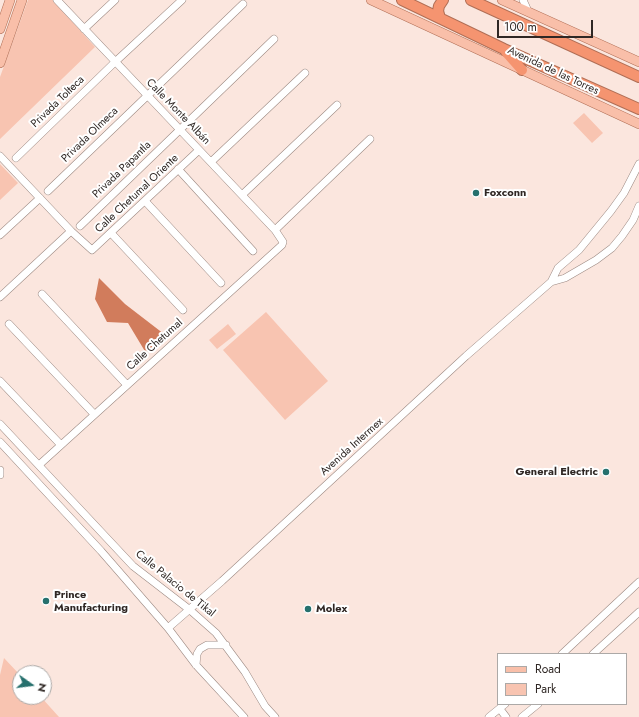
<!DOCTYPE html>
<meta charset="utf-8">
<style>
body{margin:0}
#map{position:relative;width:639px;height:717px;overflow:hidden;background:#fbe6de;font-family:Jost,sans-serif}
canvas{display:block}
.legend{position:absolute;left:497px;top:653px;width:130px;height:52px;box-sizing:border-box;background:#fff;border:1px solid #aca9a7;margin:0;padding:5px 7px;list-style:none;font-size:12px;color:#2f2724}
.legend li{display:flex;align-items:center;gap:8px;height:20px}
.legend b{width:20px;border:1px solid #aca9a7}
.north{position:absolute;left:12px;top:665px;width:40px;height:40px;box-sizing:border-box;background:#fff;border:1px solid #aca9a7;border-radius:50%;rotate:104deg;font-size:11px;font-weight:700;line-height:16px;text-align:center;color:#2f2724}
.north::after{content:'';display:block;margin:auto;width:14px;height:18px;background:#26706d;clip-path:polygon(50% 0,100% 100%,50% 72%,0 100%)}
.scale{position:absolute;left:497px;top:20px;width:96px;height:18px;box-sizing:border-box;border:2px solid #2f2724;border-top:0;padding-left:5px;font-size:12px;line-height:14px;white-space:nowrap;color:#2f2724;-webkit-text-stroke:3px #fff;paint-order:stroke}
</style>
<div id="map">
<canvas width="639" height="717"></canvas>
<ul class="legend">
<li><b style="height:5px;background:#f9bfa9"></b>Road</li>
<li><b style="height:11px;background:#f8c4b1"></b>Park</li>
</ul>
<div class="north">N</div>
<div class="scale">100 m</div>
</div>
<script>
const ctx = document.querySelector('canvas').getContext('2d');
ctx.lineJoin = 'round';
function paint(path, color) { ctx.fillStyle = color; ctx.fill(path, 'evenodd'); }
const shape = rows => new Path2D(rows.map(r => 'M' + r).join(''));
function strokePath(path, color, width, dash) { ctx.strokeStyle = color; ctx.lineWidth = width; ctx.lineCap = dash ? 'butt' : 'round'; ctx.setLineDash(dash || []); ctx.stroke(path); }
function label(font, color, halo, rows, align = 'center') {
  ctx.font = font + ' Jost,sans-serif'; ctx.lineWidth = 4; ctx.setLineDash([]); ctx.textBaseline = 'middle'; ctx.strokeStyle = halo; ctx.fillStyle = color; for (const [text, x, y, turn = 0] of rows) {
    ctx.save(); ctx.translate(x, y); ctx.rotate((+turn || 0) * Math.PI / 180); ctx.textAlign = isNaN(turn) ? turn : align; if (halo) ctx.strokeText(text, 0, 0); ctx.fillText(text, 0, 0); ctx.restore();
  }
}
const green = shape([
 [28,0,53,0,95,47,0,139,0,77],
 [584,113,603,133,592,143,573,123],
 [0,164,18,183,0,200],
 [266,312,328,381,285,420,223,350],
 [228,324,236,334,217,349,209,340],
 [4,658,20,675,20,697,41,697,59,717,0,717,0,675]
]);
const water = shape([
 [99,278,125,304,164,334,146,353,128,323,107,322,95,299]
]);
const minor = shape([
 [523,0,528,11],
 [84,29,115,0],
 [0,156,71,231,92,250,199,150],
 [16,158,115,62,182,0],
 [211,162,305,73],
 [178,169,253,251],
 [48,191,243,4],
 [242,195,337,105],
 [145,201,221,283],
 [80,226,274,39],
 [275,230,370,139],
 [111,233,183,310],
 [0,235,40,198],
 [551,282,565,278,596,260,612,248,622,236,633,220,639,206],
 [42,294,127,385],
 [0,297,71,231],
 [9,324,94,414],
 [0,381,61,445],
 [0,424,133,566,190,610,216,633,245,672,265,706,275,717],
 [0,442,101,551,168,628,196,665,244,717],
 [39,465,282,245,283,242,275,230,57,0],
 [0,470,0,475],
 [168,628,222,581,466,356,551,282,558,268,579,250,611,211,624,193,639,164],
 [562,654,639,582],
 [593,654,639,612],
 [196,665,197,654,200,649,207,645,226,645],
 [500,709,506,717],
 [489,717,505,704],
 [522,717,538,704]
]);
const major = shape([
 [371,0,639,124],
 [502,0,639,62],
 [0,29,10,0],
 [0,63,22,0]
]);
const highway = shape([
 [402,0,504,49,639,109],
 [471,0,639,77],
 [440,18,438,11,439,6,443,0],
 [506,52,522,70]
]);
const markers = [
 [476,193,4,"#26706d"],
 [606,472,4,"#26706d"],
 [46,601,4,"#26706d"],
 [308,609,4,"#26706d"]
];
const streetNames = [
 ["Avenida de las Torres",553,71,25],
 ["Privada Tolteca",58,102,-44],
 ["Calle Monte Albán",178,112,46],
 ["Privada Olmeca",90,135,-44],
 ["Privada Papantla",122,170,-44],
 ["Calle Chetumal Oriente",137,194,-43],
 ["Calle Chetumal",155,345,-42],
 ["Avenida Intermex",352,447,-42],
 ["Calle Palacio de Tikal",175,584,39]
];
const poiNames = [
 ["Foxconn",484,193],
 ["General Electric",598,472,"right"],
 ["Prince",54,595],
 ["Manufacturing",54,608],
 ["Molex",316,609]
];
paint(green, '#f8c4b1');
paint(water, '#d17c5c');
strokePath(minor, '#9c8982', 8);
strokePath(major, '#b06e55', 10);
strokePath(highway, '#b06e55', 12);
strokePath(minor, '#fff', 7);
strokePath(major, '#f9bfa9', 9);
strokePath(highway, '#f59470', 10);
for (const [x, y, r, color] of markers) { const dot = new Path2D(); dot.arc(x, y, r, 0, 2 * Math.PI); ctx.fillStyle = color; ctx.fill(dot); strokePath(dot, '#fff', 1.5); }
label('11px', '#2f2724', '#fff', streetNames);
label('bold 11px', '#2f2724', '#fff', poiNames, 'left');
</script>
